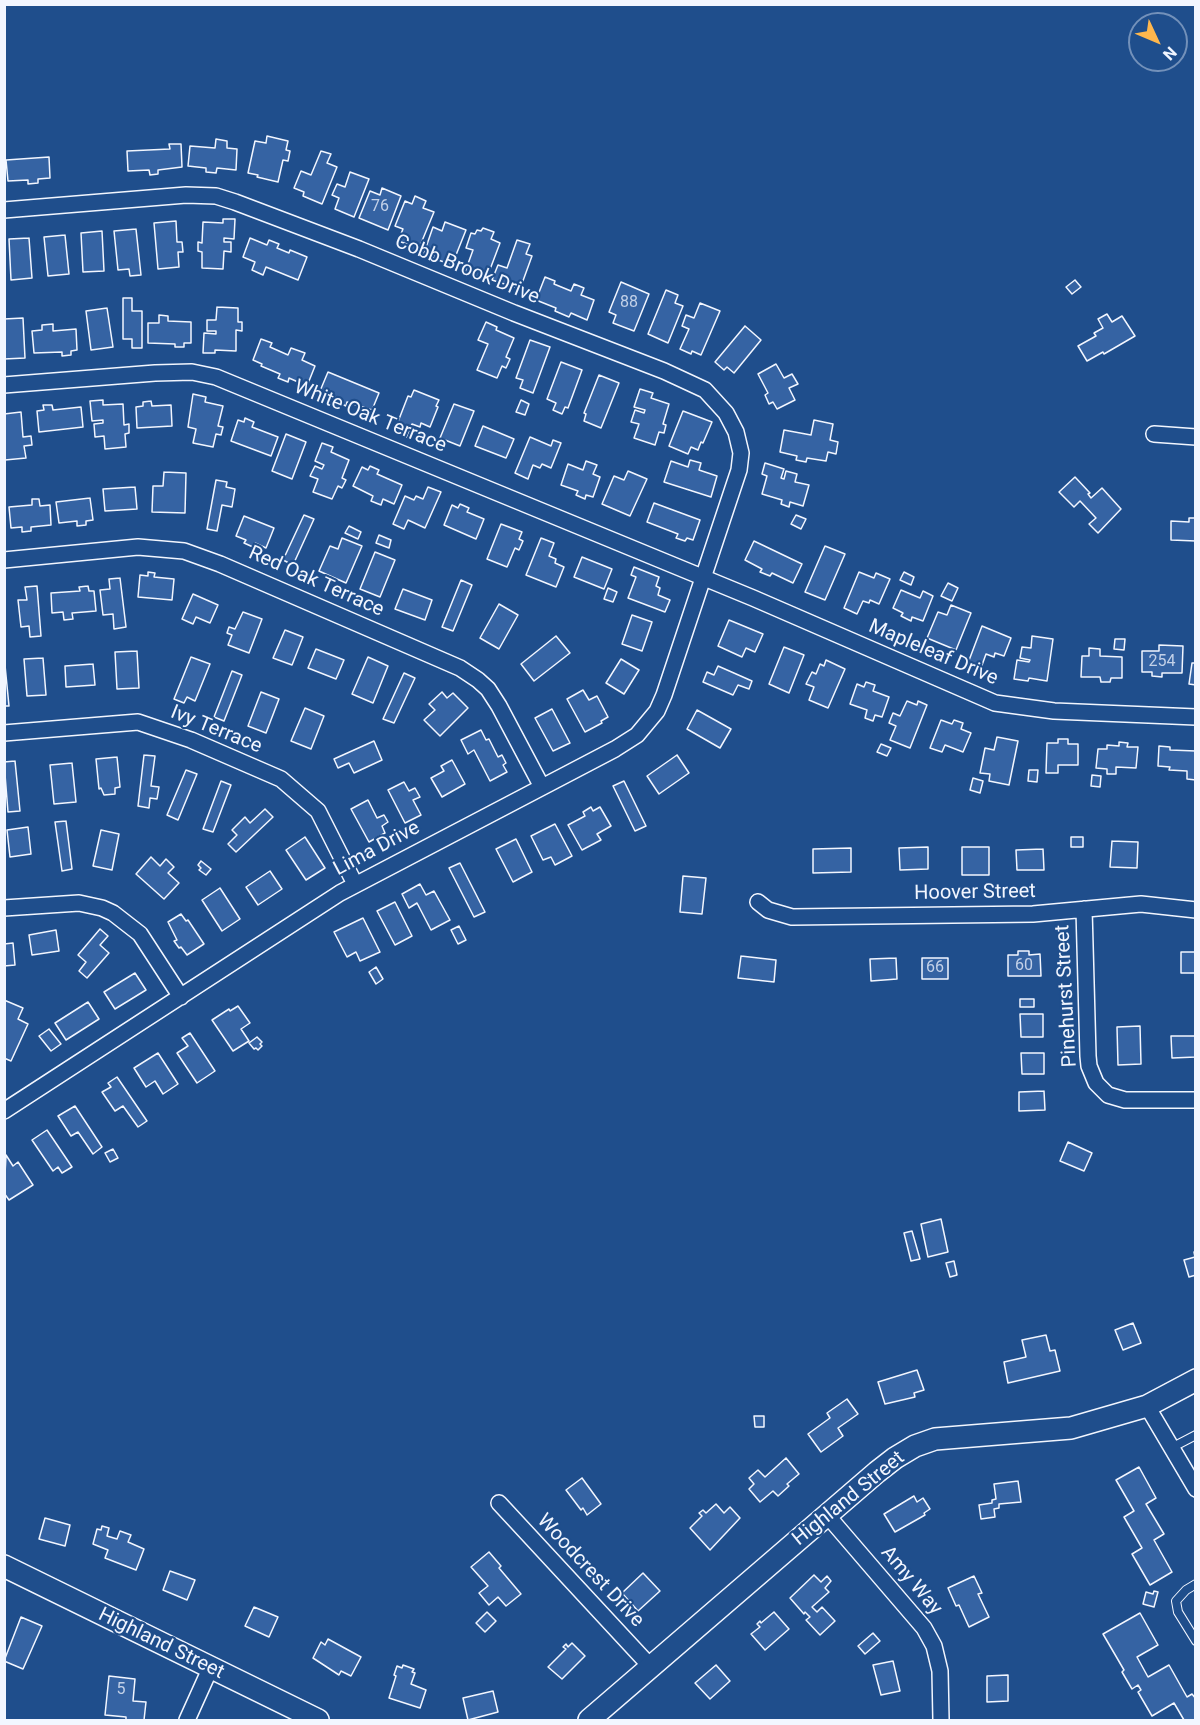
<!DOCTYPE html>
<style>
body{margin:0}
#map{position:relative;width:1200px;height:1725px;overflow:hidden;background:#1f4e8c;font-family:Roboto,sans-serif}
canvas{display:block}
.frame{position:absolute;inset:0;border:6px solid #f2f6ff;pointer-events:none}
.north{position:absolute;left:1128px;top:12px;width:60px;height:60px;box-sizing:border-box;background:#1f4e8c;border:2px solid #7391ba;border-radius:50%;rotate:134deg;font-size:16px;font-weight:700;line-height:24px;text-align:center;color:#f2f6ff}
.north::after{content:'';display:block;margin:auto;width:21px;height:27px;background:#ffb74d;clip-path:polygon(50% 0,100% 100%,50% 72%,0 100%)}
</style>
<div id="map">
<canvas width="1200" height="1725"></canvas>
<div class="frame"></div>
<div class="north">N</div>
</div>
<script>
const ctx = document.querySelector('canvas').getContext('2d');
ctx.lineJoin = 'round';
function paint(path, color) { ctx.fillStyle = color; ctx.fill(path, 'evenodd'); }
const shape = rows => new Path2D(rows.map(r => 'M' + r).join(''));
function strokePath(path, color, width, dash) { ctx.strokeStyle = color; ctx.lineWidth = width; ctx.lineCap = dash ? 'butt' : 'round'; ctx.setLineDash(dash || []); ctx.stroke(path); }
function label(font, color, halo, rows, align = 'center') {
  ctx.font = font + ' Roboto,sans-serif'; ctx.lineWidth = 4.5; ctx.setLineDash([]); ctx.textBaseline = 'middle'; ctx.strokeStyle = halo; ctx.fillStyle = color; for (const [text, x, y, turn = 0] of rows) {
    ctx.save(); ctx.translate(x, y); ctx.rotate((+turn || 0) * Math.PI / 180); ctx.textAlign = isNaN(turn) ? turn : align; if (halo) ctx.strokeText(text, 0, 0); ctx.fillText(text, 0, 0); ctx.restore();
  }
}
const building = shape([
 [267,136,288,141,286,150,290,151,288,161,283,160,278,182,257,177,258,175,248,173,255,141,266,143,267,136],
 [216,139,227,141,227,148,237,149,236,170,217,168,216,173,206,172,206,168,188,166,190,146,215,148,216,139],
 [169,144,181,144,182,167,158,170,158,174,150,175,149,170,128,171,127,151,170,149,169,144],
 [321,151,331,154,327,163,337,167,322,204,303,196,304,192,294,188,301,171,311,175,321,151],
 [49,157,50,178,38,179,38,183,28,184,28,180,8,181,6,160,49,157],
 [350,172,369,179,354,217,335,209,339,198,332,195,337,184,345,187,350,172],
 [382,188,401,196,388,230,359,218,370,191,380,195,382,188],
 [415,196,426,201,423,208,434,212,417,253,405,248,407,244,398,241,403,229,395,226,405,201,412,204,415,196],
 [223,219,235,219,234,239,224,238,224,242,231,242,231,252,224,251,223,269,202,268,202,252,198,251,198,242,202,243,203,222,223,223,223,219],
 [176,221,177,242,182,242,183,252,178,252,179,267,158,269,154,223,176,221],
 [445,222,466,230,452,265,433,258,434,255,424,253,433,227,442,231,445,222],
 [483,228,494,232,491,239,500,243,486,280,465,272,473,250,466,248,471,233,475,234,477,230,481,231,483,228],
 [136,229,141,275,130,276,129,269,118,270,114,231,136,229],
 [102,231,104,271,83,272,81,233,102,231],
 [65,235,69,274,48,276,44,237,65,235],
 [29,238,32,278,11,280,9,239,29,238],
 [250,238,267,245,269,240,279,244,277,248,289,253,290,250,307,257,298,280,266,267,263,275,252,270,255,262,243,257,250,238],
 [517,240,530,244,526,254,532,256,520,289,492,280,498,265,507,268,517,240],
 [545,277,555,281,554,284,571,291,574,284,584,288,581,295,594,300,587,320,571,313,569,317,555,311,556,308,536,300,545,277],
 [1075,280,1081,287,1072,294,1066,287,1075,280],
 [621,282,649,294,634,331,613,323,616,315,609,312,621,282],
 [666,290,678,295,675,303,683,306,668,343,648,334,666,290],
 [123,298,132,298,132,311,142,311,142,348,132,348,132,339,123,339,123,298],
 [700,303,720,311,701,355,692,351,691,354,680,349,689,329,682,326,686,315,694,318,700,303],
 [217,307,238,308,238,322,242,322,242,331,236,330,236,351,215,350,215,353,203,353,204,333,216,334,216,331,207,331,207,320,216,320,217,307],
 [107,308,113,347,91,350,86,311,107,308],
 [1107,314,1112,322,1122,316,1135,336,1104,354,1103,352,1087,361,1078,346,1096,336,1094,333,1103,328,1098,319,1107,314],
 [159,315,168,316,168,321,191,322,191,343,184,343,184,347,175,347,175,344,148,343,148,323,159,323,159,315],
 [23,318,25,358,4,359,4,319,23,318],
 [486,322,497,327,496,330,514,338,506,357,510,359,506,368,502,366,497,378,477,370,488,344,478,340,486,322],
 [53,324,53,331,76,329,77,350,71,351,71,355,62,356,62,352,34,353,32,331,42,330,42,325,53,324],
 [745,326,761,340,734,373,727,367,724,370,715,362,745,326],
 [261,339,272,343,270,347,288,355,291,348,305,353,302,360,315,366,307,386,289,378,288,382,278,378,280,374,261,366,262,364,253,360,261,339],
 [530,340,550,347,533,393,520,388,523,380,516,378,530,340],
 [561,362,582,370,568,408,565,407,562,414,553,410,556,403,547,399,561,362],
 [776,364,784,378,792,374,798,384,789,388,795,400,777,409,773,402,769,404,765,395,768,393,758,374,776,364],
 [328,372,379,393,372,410,347,402,346,406,337,402,339,398,320,391,328,372],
 [599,375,619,383,601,428,584,421,586,414,584,413,599,375],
 [640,389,653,393,651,398,669,404,663,424,666,425,664,433,659,432,655,445,634,438,639,424,631,422,635,410,644,413,645,410,634,407,640,389],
 [414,390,439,400,436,406,438,407,430,427,421,423,420,427,412,424,407,437,394,432,408,396,411,397,414,390],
 [193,394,206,397,205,402,223,406,218,426,223,427,221,435,216,434,213,447,193,443,196,429,188,427,193,394],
 [103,400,103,405,123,404,124,425,129,424,129,433,125,434,126,447,105,449,104,436,95,437,94,424,103,423,103,420,92,421,90,401,103,400],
 [521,400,529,404,525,415,516,412,521,400],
 [151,401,152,406,171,405,172,426,137,428,136,407,143,406,143,402,151,401],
 [454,404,474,411,460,446,440,438,454,404],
 [43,405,52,405,53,410,81,407,83,427,39,432,37,411,44,410,43,405],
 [683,411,712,422,703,443,701,442,698,450,691,447,688,454,669,446,683,411],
 [21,412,23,437,31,436,32,445,24,446,26,458,5,460,4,414,21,412],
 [245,418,254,422,252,427,278,437,271,456,231,441,238,420,244,422,245,418],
 [814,420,833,424,830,440,838,442,836,454,828,452,826,461,807,458,806,462,796,460,797,456,780,452,784,430,811,435,814,420],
 [483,426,514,439,506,458,475,446,483,426],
 [286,434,306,442,292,479,272,471,286,434],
 [530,437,551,446,553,440,561,443,551,468,542,464,540,468,533,465,528,479,515,473,530,437],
 [322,443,333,447,331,452,349,460,342,478,346,480,342,488,338,486,332,499,313,492,318,479,310,476,315,466,322,469,324,465,315,461,322,443],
 [690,460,701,463,699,470,717,476,711,497,664,482,671,461,688,467,690,460],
 [586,461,597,465,593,474,600,477,593,497,586,495,585,499,576,495,578,491,561,485,568,464,583,470,586,461],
 [765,463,784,469,781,478,784,479,786,471,797,474,795,482,809,485,803,506,790,502,789,507,781,504,782,500,762,494,767,476,762,474,765,463],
 [370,466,379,470,377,474,402,485,394,504,383,499,381,505,371,501,373,496,353,486,362,467,368,470,370,466],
 [628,471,647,479,630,516,602,504,614,476,624,480,628,471],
 [164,472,186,473,185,513,152,512,153,486,163,486,164,472],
 [1075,477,1090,493,1088,494,1091,498,1102,488,1121,509,1098,533,1089,524,1096,518,1080,501,1074,507,1059,492,1075,477],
 [216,480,227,482,226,487,235,489,232,507,222,505,217,531,207,529,216,480],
 [135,487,137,509,105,511,103,489,135,487],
 [428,487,441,492,425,528,408,520,404,529,393,524,405,496,414,500,416,496,423,499,428,487],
 [90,498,93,520,86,521,86,525,77,526,77,521,59,523,56,502,90,498],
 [32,499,39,499,40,506,50,505,51,525,31,527,31,531,22,532,22,527,11,528,9,507,32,505,32,499],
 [654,503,700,520,693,540,687,538,685,541,676,538,678,534,647,522,654,503],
 [460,504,469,508,467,512,484,519,476,539,444,525,452,505,458,508,460,504],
 [304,515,314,519,293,565,283,560,304,515],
 [796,515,806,519,801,529,791,524,796,515],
 [244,516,274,528,266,548,255,543,253,547,244,543,246,540,236,536,244,516],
 [1189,518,1196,518,1196,541,1171,540,1171,521,1189,522,1189,518],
 [501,524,522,532,519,539,523,541,519,550,515,548,507,567,487,559,501,524],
 [349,526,361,532,358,539,345,533,349,526],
 [379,535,391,540,389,548,376,543,379,535],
 [342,538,362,546,346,583,319,571,330,546,338,549,342,538],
 [541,538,554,543,549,556,556,559,555,563,564,567,556,587,526,575,541,538],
 [754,541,802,564,793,583,772,573,770,576,760,572,762,569,745,560,754,541],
 [825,546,845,554,825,600,805,592,825,546],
 [375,552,395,560,380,597,360,589,375,552],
 [582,557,612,569,604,589,574,577,582,557],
 [634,567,659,577,656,586,660,588,658,595,670,600,665,612,628,598,636,577,631,575,634,567],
 [148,572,155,573,154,577,174,579,172,600,138,597,140,575,148,576,148,572],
 [859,572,874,578,876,573,890,579,879,604,870,600,869,603,863,601,857,614,844,608,859,572],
 [904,572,914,577,911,585,900,580,904,572],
 [120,578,126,627,114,629,113,614,103,615,100,590,110,589,109,579,120,578],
 [461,580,472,585,453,631,442,627,461,580],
 [948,583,958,588,952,601,941,596,948,583],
 [37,586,41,636,30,637,29,626,21,627,18,600,27,600,25,587,37,586],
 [88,586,89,591,94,591,96,611,72,613,73,619,64,620,63,612,52,613,51,593,80,591,79,587,88,586],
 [608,588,617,592,613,602,604,599,608,588],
 [403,589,432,600,425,620,395,609,403,589],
 [901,590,920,598,923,591,933,596,923,621,912,617,911,621,901,616,903,613,893,608,901,590],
 [193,594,218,605,210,623,196,617,193,624,182,619,193,594],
 [499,604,518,615,499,649,480,638,499,604],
 [951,605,971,613,956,650,927,638,938,612,947,615,951,605],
 [243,612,262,619,249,653,228,645,232,635,227,633,229,627,235,629,243,612],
 [632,615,652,622,642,651,622,644,632,615],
 [729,620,763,634,755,652,746,648,742,657,718,646,729,620],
 [982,626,1011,638,1004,656,995,653,994,657,986,654,981,668,968,663,982,626],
 [285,630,303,637,292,665,273,658,285,630],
 [556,636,570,653,534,681,521,664,556,636],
 [1032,636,1053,639,1047,681,1029,678,1028,681,1014,679,1017,660,1029,662,1030,660,1020,658,1022,647,1031,648,1032,636],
 [1115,639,1125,639,1124,650,1114,649,1115,639],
 [1159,645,1183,646,1182,673,1162,673,1162,677,1152,676,1152,672,1142,672,1142,651,1159,651,1159,645],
 [784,647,804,655,789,693,769,684,784,647],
 [1089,648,1100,649,1100,656,1122,657,1122,678,1111,678,1110,682,1101,682,1100,677,1081,677,1082,656,1089,656,1089,648],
 [316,649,344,660,336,679,308,668,316,649],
 [137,651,139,688,117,689,115,652,137,651],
 [4,655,9,706,4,706,4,655],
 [191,657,210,664,195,701,187,697,184,703,174,699,191,657],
 [368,657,388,666,373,703,352,694,368,657],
 [43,658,46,695,27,696,24,659,43,658],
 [621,659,639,670,624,694,606,683,621,659],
 [826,660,845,669,828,708,809,700,814,687,806,684,812,672,816,674,820,664,824,666,826,660],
 [1192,663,1196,663,1196,685,1189,684,1192,663],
 [93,664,95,685,66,687,65,666,93,664],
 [718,666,752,681,749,689,738,685,733,695,703,682,707,672,714,675,718,666],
 [232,671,242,675,224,721,214,717,232,671],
 [404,673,415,678,394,723,383,719,404,673],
 [866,682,875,685,873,691,889,697,882,717,875,715,873,721,865,718,867,710,850,704,857,684,864,687,866,682],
 [583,690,589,700,597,696,608,717,601,721,602,723,585,732,567,699,583,690],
 [261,692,279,699,266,733,248,726,261,692],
 [442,692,447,698,453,693,468,708,440,736,424,720,435,710,429,704,442,692],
 [907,701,917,705,918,701,927,705,910,748,890,740,896,726,889,723,893,713,900,716,907,701],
 [305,708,324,716,311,749,291,741,305,708],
 [552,709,570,743,553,751,535,718,552,709],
 [697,710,731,729,720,748,687,729,697,710],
 [941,720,952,724,954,720,963,723,961,729,971,733,963,752,945,745,942,752,930,748,941,720],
 [481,730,486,740,489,739,498,757,502,755,506,763,503,765,507,772,490,781,474,750,468,754,461,740,481,730],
 [997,737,1018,741,1009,785,989,781,990,774,980,773,985,748,994,750,997,737],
 [1058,739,1068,739,1068,744,1078,744,1078,765,1058,765,1058,773,1046,773,1047,743,1058,743,1058,739],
 [374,741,382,760,354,773,349,763,338,768,334,759,374,741],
 [1119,742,1128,743,1127,747,1138,747,1136,768,1116,767,1116,774,1107,774,1107,769,1096,768,1098,749,1107,749,1107,745,1119,746,1119,742],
 [881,744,891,748,887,756,877,752,881,744],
 [1159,746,1170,747,1170,750,1196,751,1196,780,1187,779,1187,771,1169,770,1170,767,1158,766,1159,746],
 [144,755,155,756,151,786,159,787,157,799,150,798,149,808,138,806,144,755],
 [677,755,689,773,659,794,647,776,677,755],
 [117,757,120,787,115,788,115,794,104,795,101,788,99,789,96,759,117,757],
 [452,760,465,784,442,797,431,778,444,771,441,766,452,760],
 [15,761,20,811,8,812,4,762,15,761],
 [72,763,76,802,54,804,50,765,72,763],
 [186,770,197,774,178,820,167,815,186,770],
 [1029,770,1038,770,1037,782,1028,781,1029,770],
 [1092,775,1101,776,1100,787,1091,786,1092,775],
 [973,778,983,781,980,793,970,790,973,778],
 [221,781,231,785,213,832,203,829,221,781],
 [624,781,646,826,635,831,613,786,624,781],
 [404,782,409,791,415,788,420,797,413,800,421,815,405,823,388,790,404,782],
 [368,800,377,818,384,815,388,822,382,826,385,833,369,842,351,809,368,800],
 [591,807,593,811,600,807,611,826,597,834,601,840,582,850,568,825,585,816,583,812,591,807],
 [265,809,273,817,236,852,228,844,237,835,232,830,245,817,250,823,265,809],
 [66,821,72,869,62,871,55,822,66,821],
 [555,824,572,856,555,865,551,857,543,860,531,836,555,824],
 [28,827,31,854,10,857,7,830,28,827],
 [101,830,119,834,112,870,93,866,101,830],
 [305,837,325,868,306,880,286,850,305,837],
 [1071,837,1083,837,1083,847,1071,847,1071,837],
 [516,839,532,872,513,882,496,849,516,839],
 [1112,841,1138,842,1137,868,1110,867,1112,841],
 [928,847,928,869,900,870,899,848,928,847],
 [962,847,989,847,989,875,962,875,962,847],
 [851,848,851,872,813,873,813,849,851,848],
 [1043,849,1044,870,1017,870,1016,850,1043,849],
 [151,857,160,866,166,859,174,867,168,873,179,883,164,899,136,874,151,857],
 [201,861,211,869,206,875,199,870,201,868,198,865,201,861],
 [460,863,485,912,474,917,449,868,460,863],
 [270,871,282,889,258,905,246,887,270,871],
 [683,876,706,878,702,914,680,912,683,876],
 [420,884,426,895,434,891,450,920,431,930,417,903,409,908,402,894,420,884],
 [220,888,240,919,222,931,202,900,220,888],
 [395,902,412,936,395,945,377,911,395,902],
 [181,914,186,921,188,920,204,944,187,955,181,947,179,948,174,941,177,940,168,922,181,914],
 [363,918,380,952,360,961,356,952,347,957,334,932,363,918],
 [459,926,466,940,458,944,451,930,459,926],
 [100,929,108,936,100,945,109,953,87,978,79,971,86,962,78,955,100,929],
 [56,930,59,951,32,955,29,935,56,930],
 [13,943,15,965,4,966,4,944,13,943],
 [1018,951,1029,951,1029,955,1040,954,1041,976,1008,976,1008,955,1018,955,1018,951],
 [1181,952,1196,952,1196,973,1181,973,1181,952],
 [741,956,776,960,774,982,738,978,741,956],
 [896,958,897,979,871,981,870,959,896,958],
 [922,958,948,958,948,979,922,979,922,958],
 [376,967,383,979,376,984,369,972,376,967],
 [135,973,146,990,115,1009,104,992,135,973],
 [1020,999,1034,999,1034,1007,1020,1007,1020,999],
 [4,1000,23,1008,18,1019,28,1024,11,1061,4,1058,4,1000],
 [88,1002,99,1019,66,1040,55,1023,88,1002],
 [238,1006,250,1023,241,1029,249,1041,233,1051,212,1020,229,1009,230,1011,238,1006],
 [1020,1014,1043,1014,1043,1037,1021,1037,1020,1014],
 [1140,1026,1141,1064,1118,1065,1117,1027,1140,1026],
 [49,1029,61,1044,51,1051,39,1036,49,1029],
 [190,1033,215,1071,197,1083,177,1053,188,1046,182,1038,190,1033],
 [1171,1036,1196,1036,1196,1057,1172,1058,1171,1036],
 [257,1037,262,1042,260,1044,262,1046,258,1050,256,1048,254,1049,249,1043,257,1037],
 [158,1053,178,1084,163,1094,155,1081,146,1087,134,1068,158,1053],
 [1021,1053,1044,1053,1044,1074,1022,1074,1021,1053],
 [117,1077,147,1121,138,1127,123,1106,115,1111,102,1092,111,1087,108,1083,117,1077],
 [1044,1091,1045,1110,1019,1111,1019,1092,1044,1091],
 [75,1106,102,1147,93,1154,78,1132,71,1136,58,1116,75,1106],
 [47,1130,72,1167,62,1173,58,1167,53,1171,32,1140,47,1130],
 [1068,1142,1092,1153,1084,1171,1060,1161,1068,1142],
 [113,1149,118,1158,110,1162,105,1153,113,1149],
 [6,1155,13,1166,18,1162,33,1185,9,1200,4,1193,6,1155],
 [941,1219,948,1252,928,1257,921,1224,941,1219],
 [912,1231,920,1259,911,1261,904,1233,912,1231],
 [1194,1252,1196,1252,1196,1275,1189,1277,1184,1260,1195,1257,1194,1252],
 [954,1261,957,1275,950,1277,946,1263,954,1261],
 [1133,1323,1141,1343,1123,1350,1115,1330,1133,1323],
 [1046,1335,1050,1351,1055,1350,1060,1371,1008,1383,1004,1362,1026,1357,1022,1340,1046,1335],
 [917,1370,924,1390,914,1393,915,1397,885,1404,878,1382,917,1370],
 [847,1399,858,1414,838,1428,843,1436,821,1452,808,1434,830,1418,827,1413,847,1399],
 [754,1416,764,1416,764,1427,755,1427,754,1416],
 [786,1458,799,1474,787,1484,789,1486,778,1496,773,1491,760,1502,749,1489,754,1484,749,1478,758,1470,765,1477,786,1458],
 [1139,1467,1156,1498,1146,1504,1164,1534,1154,1540,1172,1572,1150,1585,1132,1554,1142,1548,1124,1517,1134,1511,1116,1480,1139,1467],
 [582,1478,601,1504,587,1515,583,1508,581,1510,566,1490,582,1478],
 [1018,1481,1021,1502,999,1504,999,1508,994,1509,995,1517,981,1519,979,1505,992,1503,992,1500,996,1499,994,1484,1018,1481],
 [914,1496,917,1502,923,1498,930,1509,924,1513,925,1515,895,1532,884,1514,914,1496],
 [716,1504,724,1513,730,1507,740,1518,710,1550,690,1528,702,1516,699,1513,703,1510,706,1513,716,1504],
 [45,1518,70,1525,65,1546,39,1539,45,1518],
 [102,1526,109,1528,107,1536,117,1539,120,1531,131,1535,128,1542,144,1549,136,1570,105,1558,108,1550,93,1544,97,1529,101,1530,102,1526],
 [489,1552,501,1566,499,1568,521,1594,506,1606,498,1597,489,1605,479,1593,488,1586,471,1567,489,1552],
 [170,1571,195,1580,187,1600,163,1590,170,1571],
 [643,1573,660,1591,638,1611,622,1593,643,1573],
 [814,1575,821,1582,827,1576,831,1581,825,1588,829,1592,812,1607,817,1612,822,1607,835,1621,820,1635,806,1620,810,1617,805,1612,804,1614,790,1598,814,1575],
 [974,1576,982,1593,978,1594,989,1617,969,1627,959,1605,956,1606,948,1588,974,1576],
 [1154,1591,1158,1592,1154,1607,1143,1604,1146,1592,1153,1594,1154,1591],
 [254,1607,278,1617,269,1637,245,1626,254,1607],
 [487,1612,496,1621,485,1632,476,1623,487,1612],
 [774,1612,789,1629,765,1650,751,1634,760,1627,757,1624,760,1621,761,1623,774,1612],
 [1140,1613,1158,1645,1137,1657,1148,1677,1169,1665,1187,1697,1192,1694,1196,1699,1196,1720,1184,1720,1174,1703,1152,1716,1138,1692,1141,1690,1138,1685,1132,1689,1122,1672,1124,1670,1103,1634,1140,1613],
 [21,1617,42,1626,23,1669,4,1661,21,1617],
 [873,1633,880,1641,865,1654,858,1646,873,1633],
 [328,1639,361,1657,351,1676,341,1671,339,1675,313,1658,321,1642,325,1645,328,1639],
 [572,1643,585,1656,562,1679,548,1667,566,1649,563,1647,566,1644,568,1647,572,1643],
 [893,1661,900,1691,881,1695,873,1665,893,1661],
 [403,1665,414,1669,412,1672,415,1673,411,1684,426,1690,420,1708,389,1698,396,1676,394,1675,397,1666,402,1668,403,1665],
 [716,1665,730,1681,710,1699,695,1683,716,1665],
 [1008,1675,1008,1701,987,1702,987,1676,1008,1675],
 [109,1676,135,1679,133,1701,146,1702,144,1720,126,1720,126,1717,105,1715,109,1676],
 [493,1691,498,1712,468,1720,463,1698,493,1691]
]);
const lane = shape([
 [1171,1448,1196,1435],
 [1196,1584,1186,1590,1176,1601,1178,1612,1196,1641]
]);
const street = shape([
 [4,210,186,195,216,196,235,202,359,249,514,313,664,371,705,390,726,413,736,432,741,453,739,470,664,695,657,711,637,735,615,749,340,893,4,1111],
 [4,385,155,373,192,372,216,377,753,598,995,703,1054,711,1196,717],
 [1154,434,1196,437],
 [4,560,138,547,184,551,220,564,460,668,478,680,488,689,499,706,542,787],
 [4,733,138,722,191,740,281,779,318,811,355,884],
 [758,902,768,910,792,917,1033,914,1141,904,1196,910],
 [4,908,79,903,102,908,113,913,140,934,181,997],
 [1084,909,1088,1056,1089,1066,1096,1083,1108,1095,1125,1100,1196,1100],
 [1147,1406,1196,1489],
 [499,1503,651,1667],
 [827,1515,924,1628,934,1646,940,1671,941,1720],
 [187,1720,210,1669]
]);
const secondary = shape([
 [4,1566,318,1720],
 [589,1720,877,1472,895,1458,915,1446,935,1439,1071,1428,1147,1406,1196,1380]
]);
const numberNames = [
 ["76",380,207],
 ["88",629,303],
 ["254",1162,662],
 ["60",1024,966],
 ["66",935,968],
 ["5",121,1690]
];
const streetNames = [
 ["Cobb Brook Drive",467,270,22],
 ["White Oak Terrace",370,417,22],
 ["Red Oak Terrace",316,582,24],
 ["Mapleleaf Drive",933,653,23],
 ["Ivy Terrace",216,730,22],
 ["Lima Drive",377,849,-28],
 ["Hoover Street",975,893,-1],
 ["Pinehurst Street",1067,996,-93],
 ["Highland Street",849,1499,-39],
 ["Woodcrest Drive",590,1571,47],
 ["Amy Way",911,1581,50],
 ["Highland Street",161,1644,26]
];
paint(building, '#3563a3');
strokePath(building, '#f2f6ff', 1.5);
strokePath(lane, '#f2f6ff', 10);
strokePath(street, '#f2f6ff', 18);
strokePath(secondary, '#f2f6ff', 24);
strokePath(lane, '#1f4e8c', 8);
strokePath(street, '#1f4e8c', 15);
strokePath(secondary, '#1f4e8c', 21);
label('16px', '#c3d1e8', null, numberNames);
label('20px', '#f2f6ff', '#1f4e8c', streetNames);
</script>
